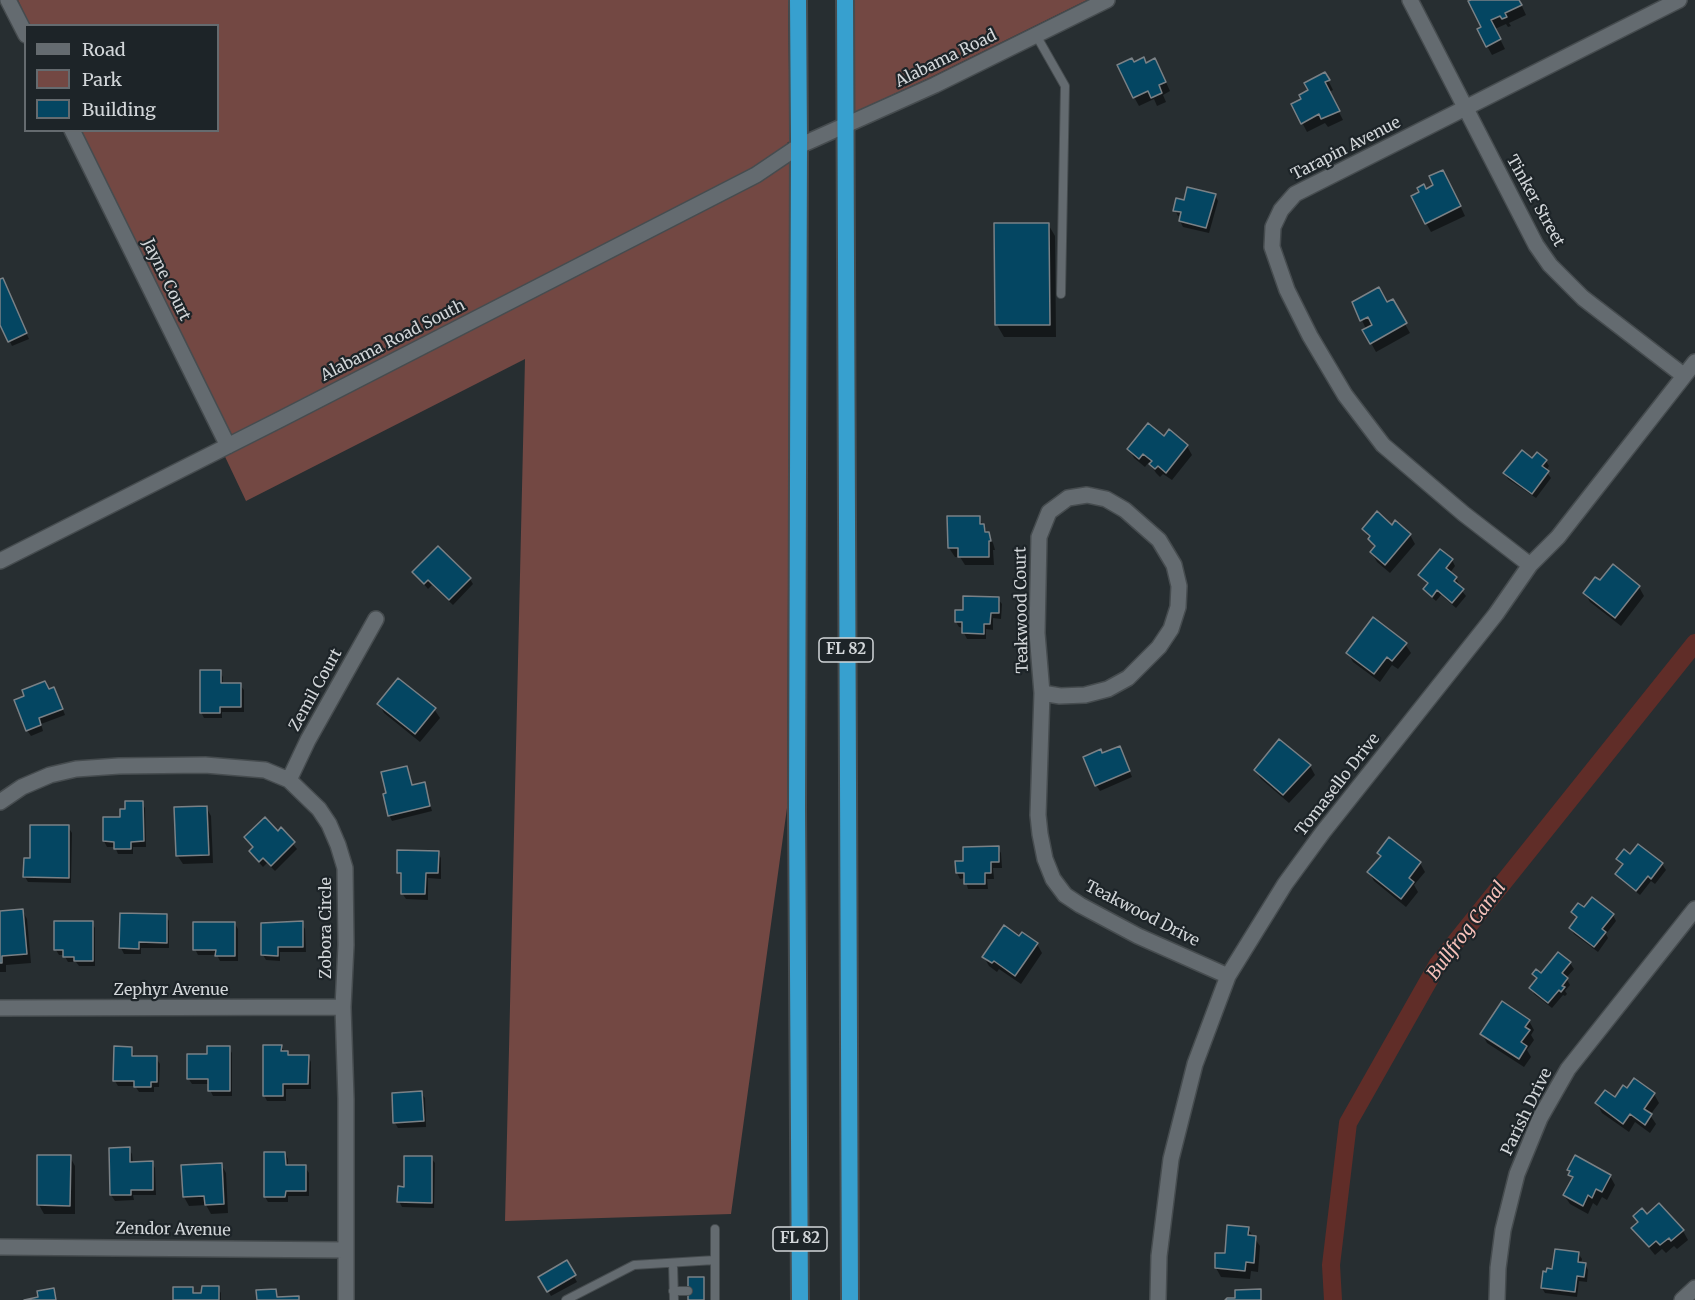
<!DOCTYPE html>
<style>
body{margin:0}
#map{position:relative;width:1695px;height:1300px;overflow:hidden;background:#272e31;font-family:Merriweather,serif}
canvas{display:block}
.legend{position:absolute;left:24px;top:24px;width:195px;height:108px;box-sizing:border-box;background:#1d2428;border:2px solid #656b6f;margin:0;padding:8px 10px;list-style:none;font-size:18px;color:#d2d6d9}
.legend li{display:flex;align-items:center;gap:12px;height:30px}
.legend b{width:30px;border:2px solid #656b6f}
</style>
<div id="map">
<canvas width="1695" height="1300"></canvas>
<ul class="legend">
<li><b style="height:8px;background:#646b70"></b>Road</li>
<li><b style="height:16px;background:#734843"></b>Park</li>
<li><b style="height:16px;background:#044662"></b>Building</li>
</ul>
</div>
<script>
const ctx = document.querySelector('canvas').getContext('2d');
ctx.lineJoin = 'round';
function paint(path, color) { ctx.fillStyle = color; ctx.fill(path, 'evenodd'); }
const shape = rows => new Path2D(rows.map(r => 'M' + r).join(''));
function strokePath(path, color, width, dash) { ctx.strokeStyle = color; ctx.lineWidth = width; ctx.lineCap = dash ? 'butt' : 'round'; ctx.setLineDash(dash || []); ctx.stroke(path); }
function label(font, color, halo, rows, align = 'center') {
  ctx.font = font + ' Merriweather,serif'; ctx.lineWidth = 4.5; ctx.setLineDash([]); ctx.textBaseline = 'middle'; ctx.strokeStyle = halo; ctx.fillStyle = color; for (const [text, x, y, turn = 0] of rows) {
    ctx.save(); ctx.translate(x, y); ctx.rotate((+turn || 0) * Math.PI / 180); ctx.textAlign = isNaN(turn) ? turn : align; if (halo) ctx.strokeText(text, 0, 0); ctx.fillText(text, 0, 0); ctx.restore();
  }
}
const green = shape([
 [18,0,788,0,790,141,787,143,790,149,787,808,731,1214,505,1221,525,359,246,501,164,328,81,131,218,130,218,26,30,25],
 [855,0,1087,0,931,77,855,112]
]);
const shadow = shape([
 [1474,0,1519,0,1526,15,1509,23,1511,26,1508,27,1506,24,1495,29,1505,49,1492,55,1487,46],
 [1133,64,1146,64,1160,69,1170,91,1163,95,1166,102,1157,106,1154,99,1139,106,1134,97],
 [1325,74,1333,90,1329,92,1343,120,1328,127,1325,123,1307,132,1293,105,1303,100],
 [1448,180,1465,216,1431,232,1426,223,1426,190],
 [1215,195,1218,201,1209,233,1183,227,1180,221,1181,217,1178,216,1175,210,1185,202],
 [1048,224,1055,236,1056,337,1004,337,997,325],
 [0,281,5,286,29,339,12,346,0,321],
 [1392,301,1410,333,1376,352,1364,330,1366,329,1354,303,1387,304],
 [1164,438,1187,446,1192,455,1172,480,1163,474,1160,477,1156,473,1149,462,1145,467,1134,458,1129,449],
 [1533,460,1546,461,1549,466,1546,471,1551,478,1536,498,1508,479,1505,473],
 [979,518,993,543,995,550,993,550,994,565,965,565,960,557,955,557,949,548],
 [1392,527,1410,535,1415,544,1390,573,1377,562,1372,553,1375,549,1364,529],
 [1452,560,1455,566,1450,573,1456,578,1459,584,1458,586,1466,596,1456,608,1441,595,1436,601,1428,594,1425,589,1428,585,1420,575],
 [1613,566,1639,587,1644,596,1621,626,1590,602,1585,593,1601,583],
 [414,572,470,579,473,584,453,605,432,585,428,589],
 [998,599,1002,604,1001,619,993,618,993,630,986,629,986,639,967,639,964,633,964,628,959,627,956,622],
 [1405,644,1411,653,1398,669,1392,665,1380,682,1353,662,1348,653],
 [220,672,223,677,223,685,240,685,244,690,244,712,222,712,222,718,204,718,201,712],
 [49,690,57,694,65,715,41,724,43,731,31,736,27,730],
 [379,704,434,709,440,718,420,742,384,713],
 [1122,753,1132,777,1100,791,1096,785,1102,755],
 [1310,766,1315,775,1289,803,1261,779,1255,770],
 [407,767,413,787,424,784,432,811,392,821,389,815,388,794],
 [142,803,145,808,146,847,133,847,133,854,118,854,115,847,107,847,104,841,126,810],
 [206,807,211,816,213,863,183,864,177,855],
 [68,827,72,833,71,883,28,882,25,877,32,859],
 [281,830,297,849,275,871,267,863,263,867,254,857,250,852,254,848,246,838,278,833],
 [1389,839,1420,863,1425,872,1414,885,1418,892,1406,907,1374,881,1369,872,1381,858,1378,853],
 [1639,846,1662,864,1666,870,1655,884,1651,881,1640,895,1620,879,1617,874,1623,866,1618,859,1630,856],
 [998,848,1001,853,1002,868,993,868,994,879,987,879,988,889,968,889,965,878,960,879,957,873,965,862],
 [438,853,441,858,441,879,428,878,428,900,406,899,402,893,402,879,399,873],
 [22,910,27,919,31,963,6,965,6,972,0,972,0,913],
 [1585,910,1613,915,1616,921,1606,934,1608,938,1598,952,1574,934,1570,928,1577,919,1572,913],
 [166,915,169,921,169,948,141,948,141,954,124,954,121,948],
 [92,923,95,928,95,966,79,966,76,962,68,962,64,955,59,955,56,950],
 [302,923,305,929,306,952,280,952,280,961,266,960,263,955],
 [235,924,238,929,238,961,220,961,217,955,198,955,195,949],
 [1023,934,1037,944,1042,953,1021,984,999,969,997,972,989,966,984,957,1020,938],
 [1558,954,1570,963,1574,969,1566,978,1570,985,1565,991,1567,994,1565,996,1563,995,1552,1008,1534,994,1531,988,1537,980,1534,974,1542,975],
 [1529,1021,1534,1030,1531,1035,1534,1040,1527,1050,1531,1057,1524,1067,1487,1043,1482,1034],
 [281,1047,289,1056,308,1056,311,1062,311,1089,286,1089,286,1101,267,1101,264,1095],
 [131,1048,135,1058,156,1058,160,1064,159,1087,154,1087,154,1092,139,1092,135,1086,118,1086,115,1081],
 [229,1048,232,1053,232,1096,213,1096,210,1090,210,1084,192,1084,188,1078,209,1055],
 [421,1093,425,1098,426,1127,398,1128,395,1123],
 [1654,1094,1659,1103,1650,1115,1656,1124,1650,1133,1635,1122,1629,1132,1602,1113,1597,1104],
 [129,1149,132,1154,133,1163,152,1163,155,1168,156,1195,133,1195,134,1200,115,1201,111,1195],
 [285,1153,288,1159,288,1167,305,1167,309,1173,309,1196,288,1196,288,1202,268,1202,265,1197],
 [39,1157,70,1157,75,1166,75,1214,44,1214,39,1205],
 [431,1158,435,1163,434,1208,402,1207,399,1201,406,1188],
 [221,1164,226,1173,228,1213,211,1214,206,1205,189,1206,184,1197],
 [1569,1170,1610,1176,1615,1185,1607,1200,1602,1197,1597,1206,1593,1203,1588,1214,1570,1204,1564,1195,1573,1180],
 [1659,1205,1683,1231,1688,1240,1677,1249,1674,1246,1666,1253,1662,1249,1655,1255,1633,1228,1639,1223,1635,1217,1647,1216],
 [1248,1229,1260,1246,1258,1272,1251,1271,1250,1279,1221,1277,1216,1268],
 [1578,1253,1582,1259,1581,1264,1585,1264,1588,1270,1587,1282,1579,1281,1577,1297,1545,1293,1542,1288,1548,1274],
 [566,1262,577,1282,551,1296,540,1277],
 [218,1288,221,1293,221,1300,174,1300,192,1289,195,1295,203,1295]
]);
const canal = shape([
 [1333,1300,1331,1265,1348,1123,1438,964,1695,643]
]);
const building = shape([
 [1471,0,1519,0,1522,5,1505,13,1507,17,1502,19,1500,16,1491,20,1501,39,1486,47,1477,29,1481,27,1468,1,1471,0],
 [1144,57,1146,63,1155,58,1166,82,1159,85,1162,93,1151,98,1148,91,1133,98,1117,65,1132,58,1134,62,1144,57],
 [1325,72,1330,80,1325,82,1340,111,1321,119,1319,114,1301,124,1291,104,1301,99,1299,95,1308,90,1304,83,1325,72],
 [1443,170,1461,206,1425,224,1411,196,1419,192,1417,188,1424,184,1426,189,1433,185,1429,176,1443,170],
 [1187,187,1216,194,1206,228,1179,221,1181,212,1173,211,1176,198,1184,200,1187,187],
 [994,223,1049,223,1050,325,995,325,994,223],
 [3,278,27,333,8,342,0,325,0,279,3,278],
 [1379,287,1387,302,1393,299,1407,323,1370,344,1362,330,1372,325,1368,317,1360,321,1352,302,1379,287],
 [1148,423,1164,436,1169,429,1188,445,1166,473,1158,466,1155,469,1149,464,1152,461,1143,454,1139,459,1127,449,1148,423],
 [1522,450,1532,458,1537,452,1547,460,1542,466,1549,471,1532,494,1503,473,1522,450],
 [1377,511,1392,525,1395,520,1411,534,1385,565,1370,552,1375,546,1368,539,1370,536,1362,529,1377,511],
 [947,516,980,516,980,524,984,524,985,532,989,532,991,541,989,541,989,557,958,557,958,548,948,548,947,516],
 [438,546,471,578,449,600,428,580,424,584,412,572,438,546],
 [1440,549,1453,559,1446,568,1457,577,1454,581,1464,589,1452,603,1437,590,1432,597,1423,589,1428,583,1418,575,1440,549],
 [1613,564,1640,586,1615,618,1583,593,1595,577,1600,580,1613,564],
 [963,596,999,597,999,613,991,613,990,624,984,624,984,634,962,633,962,622,955,622,955,610,963,610,963,596],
 [1373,617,1407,643,1392,661,1387,657,1374,674,1346,653,1373,617],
 [200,670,221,670,221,683,241,683,241,707,220,707,220,713,200,713,200,670],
 [398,678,436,708,415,734,377,704,398,678],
 [45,681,49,689,54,687,63,709,39,718,41,725,26,731,14,700,24,696,22,690,45,681],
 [1279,739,1311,765,1283,795,1254,770,1279,739],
 [1120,746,1130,771,1095,786,1083,757,1101,749,1102,753,1120,746],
 [407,766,412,785,425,782,430,806,388,816,383,794,386,793,381,772,407,766],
 [125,801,143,801,144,841,131,842,131,849,114,849,114,842,103,841,103,817,120,817,120,809,125,809,125,801],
 [207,806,209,855,176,856,174,807,207,806],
 [265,817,278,831,281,827,295,842,271,866,263,858,259,862,249,851,253,847,244,837,265,817],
 [30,825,69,825,69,878,23,877,24,858,30,858,30,825],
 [1389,837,1421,862,1409,878,1414,882,1401,899,1367,872,1381,856,1377,853,1389,837],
 [1638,844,1663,863,1651,879,1648,876,1636,891,1615,874,1623,864,1616,859,1624,849,1630,854,1638,844],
 [999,846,999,862,991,862,991,873,985,873,985,884,964,884,964,873,956,873,955,861,963,861,963,847,999,846],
 [397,850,439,851,438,873,426,873,425,894,401,894,401,873,397,873,397,850],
 [1592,897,1614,914,1602,929,1606,932,1594,947,1569,928,1577,917,1571,912,1578,903,1584,907,1592,897],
 [23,909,27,954,2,956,2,963,0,963,0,911,23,909],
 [120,913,167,914,167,943,139,942,139,949,119,948,120,913],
 [54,921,93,921,93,961,74,961,74,957,63,957,63,950,54,950,54,921],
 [303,921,303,947,278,947,278,956,261,955,261,923,303,921],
 [193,922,235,922,235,956,215,956,216,950,193,950,193,922],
 [1004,925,1019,936,1022,932,1038,943,1015,976,994,961,992,963,982,957,1004,925],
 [1558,952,1571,962,1562,973,1568,978,1562,986,1565,987,1561,992,1559,990,1548,1003,1529,988,1537,978,1532,974,1536,969,1541,973,1558,952],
 [1502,1001,1530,1020,1525,1027,1530,1030,1521,1042,1527,1046,1519,1059,1480,1034,1502,1001],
 [263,1045,282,1045,281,1051,288,1051,288,1055,309,1055,308,1084,283,1084,283,1096,263,1096,263,1045],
 [114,1046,132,1047,132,1056,157,1056,157,1082,151,1082,151,1087,134,1087,134,1081,113,1081,114,1046],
 [207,1046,230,1046,230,1091,208,1091,208,1079,187,1079,187,1054,207,1054,207,1046],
 [1634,1078,1655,1093,1644,1109,1652,1114,1645,1125,1630,1114,1623,1124,1595,1103,1605,1090,1615,1097,1623,1085,1627,1088,1634,1078],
 [422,1091,424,1121,393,1123,392,1093,422,1091],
 [130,1147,130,1162,153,1161,153,1190,131,1190,131,1195,110,1195,109,1148,130,1147],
 [264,1152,285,1152,286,1165,306,1165,306,1191,286,1191,285,1197,264,1197,264,1152],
 [37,1155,71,1155,70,1206,37,1205,37,1155],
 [1575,1155,1611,1175,1602,1192,1596,1189,1592,1198,1588,1195,1583,1206,1563,1195,1573,1177,1568,1175,1570,1171,1567,1170,1575,1155],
 [404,1156,432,1156,432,1203,397,1202,398,1186,404,1187,404,1156],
 [222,1163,224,1204,205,1205,204,1196,183,1197,181,1165,222,1163],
 [1659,1203,1684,1230,1671,1241,1669,1238,1660,1245,1656,1241,1649,1247,1631,1228,1638,1222,1633,1216,1642,1208,1647,1214,1659,1203],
 [1227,1225,1249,1227,1248,1235,1256,1236,1254,1263,1246,1262,1245,1271,1215,1268,1215,1253,1225,1253,1227,1225],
 [1555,1249,1579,1252,1578,1262,1586,1263,1584,1277,1577,1276,1575,1292,1541,1288,1543,1271,1546,1272,1547,1268,1552,1269,1555,1249],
 [567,1260,576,1275,547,1292,538,1277,567,1260],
 [688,1277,704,1277,704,1300,688,1300,688,1277],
 [202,1286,219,1286,219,1300,173,1300,173,1287,193,1287,193,1293,201,1293,202,1286],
 [54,1288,56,1300,24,1300,38,1297,37,1291,54,1288],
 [276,1289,277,1297,299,1296,299,1300,257,1300,256,1290,276,1289],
 [1261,1289,1261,1300,1225,1300,1227,1298,1235,1298,1235,1290,1261,1289]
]);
const service = shape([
 [1036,35,1065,86,1061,294],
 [715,1229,715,1300],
 [673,1263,674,1300],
 [673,1291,688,1291],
 [566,1300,634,1265,715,1260]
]);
const minor = shape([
 [8,0,26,35],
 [1410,0,1536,245,1550,265,1583,298,1683,375],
 [72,130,228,446],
 [1087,495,1106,499,1125,510,1159,540,1174,565,1179,586,1178,607,1171,629,1159,647,1128,678,1108,689,1085,695,1060,696,1042,693,1037,633,1039,537,1049,512,1068,498,1087,495],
 [0,561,281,419,756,175,799,146],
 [1530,565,1464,514,1383,445,1345,395,1310,336,1287,290,1272,247,1273,227,1281,210,1295,194,1679,0],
 [1042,693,1038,815,1040,834,1045,859,1053,879,1065,895,1080,905,1138,936,1228,976],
 [289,780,308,740,376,619],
 [0,802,22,787,50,775,76,769,119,766,205,765,265,770,289,780,319,809,329,824,338,845,345,868,346,945,343,1007,346,1099,346,1300],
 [0,1008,343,1007],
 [0,1247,345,1250],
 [1158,1300,1159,1256,1171,1159,1195,1064,1228,976,1285,884,1323,832,1496,614,1530,565,1558,537,1695,362],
 [1497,1300,1498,1268,1503,1230,1517,1174,1540,1118,1568,1069,1695,909],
 [1682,1300,1695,1288]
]);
const tertiary = shape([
 [799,146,935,85,1107,0]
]);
const trunk = shape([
 [798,0,799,140,797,807,800,1300],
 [845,0,850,1300]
]);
const shields = [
 [846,650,54],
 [800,1239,54]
];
const shieldNames = [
 ["FL 82",846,650],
 ["FL 82",800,1239]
];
const streetNames = [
 ["Alabama Road",946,59,-26],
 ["Tarapin Avenue",1346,149,-27],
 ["Tinker Street",1535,201,61],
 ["Jayne Court",166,280,64],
 ["Alabama Road South",393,341,-27],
 ["Teakwood Court",1022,610,-91],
 ["Zemil Court",316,690,-61],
 ["Tomasello Drive",1338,785,-52],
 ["Teakwood Drive",1142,914,27],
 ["Zobora Circle",326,928,-90],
 ["Zephyr Avenue",171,990],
 ["Parish Drive",1527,1112,-64],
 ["Zendor Avenue",173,1230,1]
];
const waterNames = [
 ["Bullfrog Canal",1467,931,-53]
];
paint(green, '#734843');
paint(shadow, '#0007');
strokePath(canal, '#602d28', 18);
paint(building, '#044662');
strokePath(building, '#7a8186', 1.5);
strokePath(service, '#464c4f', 10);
strokePath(minor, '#464c4f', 18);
strokePath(tertiary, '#464c4f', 18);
strokePath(trunk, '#464c4f', 20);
strokePath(service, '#646b70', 8);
strokePath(minor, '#646b70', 15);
strokePath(tertiary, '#646b70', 15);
strokePath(trunk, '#37a0cf', 16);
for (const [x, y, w] of shields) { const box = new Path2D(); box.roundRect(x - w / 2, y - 12, w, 24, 4.5); ctx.fillStyle = '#1d2428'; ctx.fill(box); strokePath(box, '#d2d6d9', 1.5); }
label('bold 15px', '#d2d6d9', null, shieldNames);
label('16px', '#d2d6d9', '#1d2428', streetNames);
label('italic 18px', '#f7c1ba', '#1d2428', waterNames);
</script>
